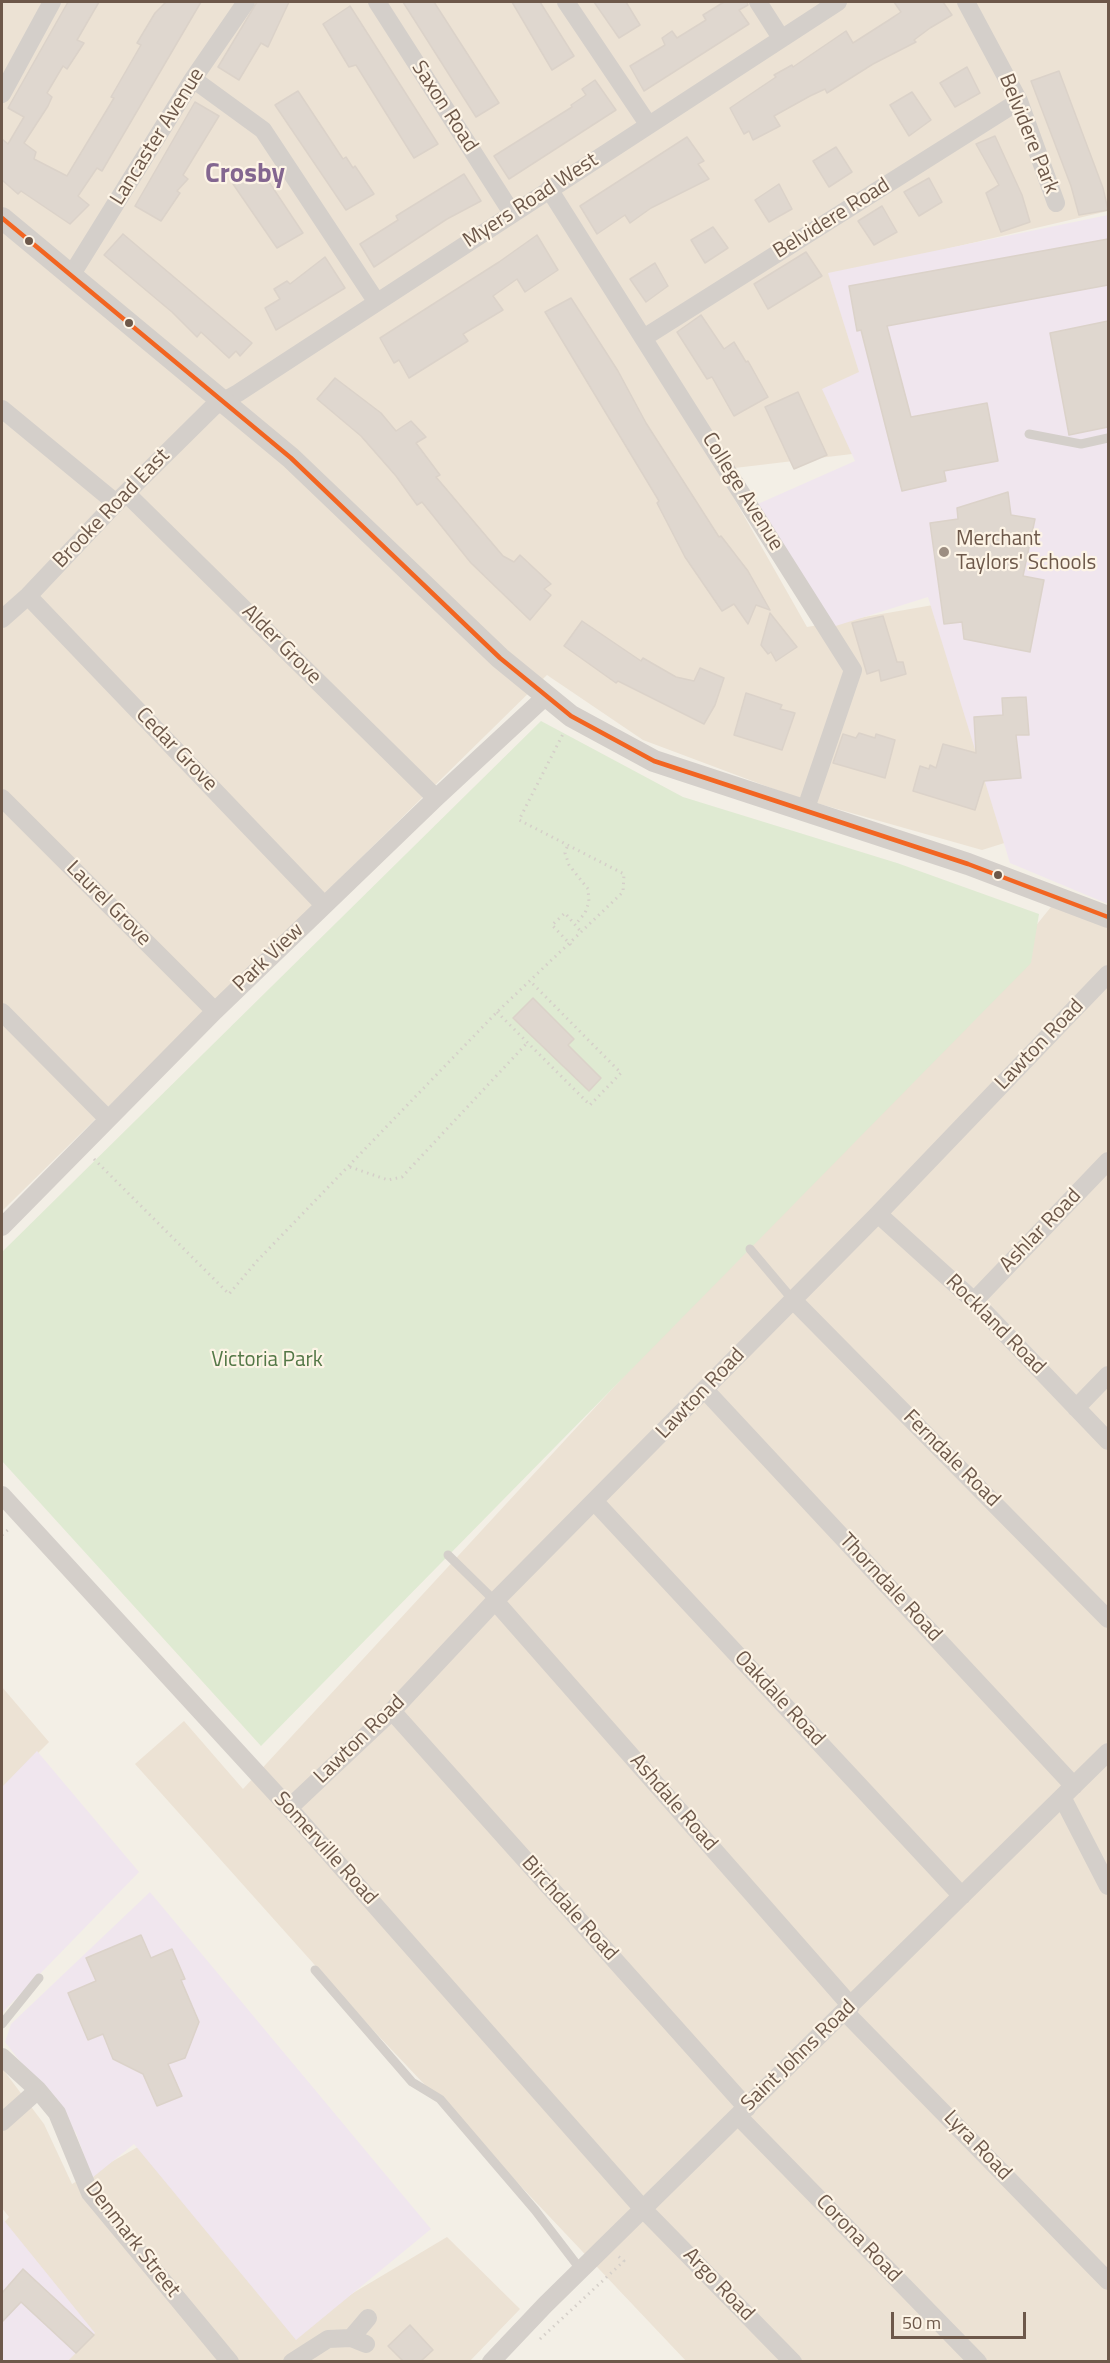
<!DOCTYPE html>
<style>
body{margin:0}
#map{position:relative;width:1110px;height:2363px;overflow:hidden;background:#f3efe6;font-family:"Titillium Web",sans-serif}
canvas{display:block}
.frame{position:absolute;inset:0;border:3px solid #6d584a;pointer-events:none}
.scale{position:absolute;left:891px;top:2312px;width:135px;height:27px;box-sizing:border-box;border:3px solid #6d584a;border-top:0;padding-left:8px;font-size:18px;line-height:21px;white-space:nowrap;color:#6d584a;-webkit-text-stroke:4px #fdf4e6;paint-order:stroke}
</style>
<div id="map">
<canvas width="1110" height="2363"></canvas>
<div class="frame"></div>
<div class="scale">50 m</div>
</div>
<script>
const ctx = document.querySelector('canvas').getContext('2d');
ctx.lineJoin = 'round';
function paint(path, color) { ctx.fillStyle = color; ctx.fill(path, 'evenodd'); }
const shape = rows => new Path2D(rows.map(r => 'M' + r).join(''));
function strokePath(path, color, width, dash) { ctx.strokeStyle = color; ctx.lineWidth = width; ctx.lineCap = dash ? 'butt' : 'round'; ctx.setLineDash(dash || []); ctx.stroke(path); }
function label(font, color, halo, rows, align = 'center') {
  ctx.font = font + ' "Titillium Web",sans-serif'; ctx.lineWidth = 4.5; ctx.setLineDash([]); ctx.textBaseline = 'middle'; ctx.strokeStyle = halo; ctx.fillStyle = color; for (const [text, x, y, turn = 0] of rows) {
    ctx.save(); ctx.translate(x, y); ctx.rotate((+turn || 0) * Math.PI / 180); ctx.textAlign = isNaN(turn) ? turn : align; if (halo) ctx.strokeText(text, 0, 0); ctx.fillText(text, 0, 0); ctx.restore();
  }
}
const residential = shape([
 [2,2,1108,2,1108,211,853,271,894,449,718,470,807,627,1065,582,1014,840,982,850,795,797,643,740,547,675,2,1211],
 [1055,902,1108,925,1108,2361,686,2361,372,2029,135,1764,184,1721,243,1789,1008,960],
 [2,1687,49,1742,2,1789],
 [2,2068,44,2124,72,2184,145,2143,296,2327,447,2237,520,2309,470,2361,2,2362,2,2225,9,2217,2,2208]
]);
const education = shape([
 [1108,215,1108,904,1010,863,928,597,826,629,751,507,855,461,822,389,859,372,828,273],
 [37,1751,139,1872,2,2013,2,1787],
 [150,1892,431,2229,296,2340,134,2144,92,2178,76,2133,5,2042,11,2024],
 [2,2218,95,2333,68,2361,2,2361]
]);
const green = shape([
 [541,721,683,797,897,863,1039,914,1031,963,261,1746,2,1461,2,1252]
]);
const building = shape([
 [68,2,99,2,77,40,84,43,67,69,63,66,47,93,52,97,48,106,24,143,36,152,34,159,67,176,114,98,111,97,141,45,137,43,155,13,166,2,201,2,102,171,97,168,78,196,89,205,70,224,21,191,18,194,2,180,2,139,8,144,24,117,8,108,68,2],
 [257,2,289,2,268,47,261,43,239,80,218,67,257,2],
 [403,2,434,2,499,103,476,117,403,2],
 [512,2,540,2,574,56,552,70,512,2],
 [594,2,626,2,640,25,619,38,594,2],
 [724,2,747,2,748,5,739,10,749,24,644,91,630,66,665,45,662,38,672,31,677,38,706,20,703,15,724,2],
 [894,2,943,2,952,15,930,28,914,40,916,42,873,64,827,93,825,89,810,96,774,116,780,126,753,140,749,131,744,134,730,108,776,77,774,75,792,65,793,67,846,31,853,43,889,20,901,12,894,2],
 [350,6,438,144,414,158,356,65,349,67,323,24,350,6],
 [967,67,980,93,955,107,940,83,967,67],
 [1059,71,1103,188,1108,210,1079,215,1071,186,1031,81,1059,71],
 [595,80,616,110,509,179,494,156,572,107,571,105,586,95,582,89,595,80],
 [298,91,343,159,346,157,353,168,355,166,374,194,346,210,275,105,298,91],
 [912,92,931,120,909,136,890,105,912,92],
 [195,102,219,116,183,175,188,179,177,191,180,193,161,221,135,206,195,102],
 [995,136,1022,195,1030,222,1001,232,986,193,999,185,976,144,995,136],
 [687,137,704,161,698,164,709,179,651,208,630,223,625,215,597,234,580,206,687,137],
 [836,147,852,172,829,187,813,161,836,147],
 [259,167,303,233,277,248,233,184,259,167],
 [464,174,481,201,447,219,374,267,360,244,398,220,396,216,464,174],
 [929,178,942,202,919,216,904,192,929,178],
 [779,184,792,209,769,222,755,200,779,184],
 [882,206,897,232,874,245,858,221,882,206],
 [713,227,728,248,705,263,691,240,713,227],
 [123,234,252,343,240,356,236,351,229,358,201,332,197,337,172,312,104,255,123,234],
 [537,235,558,270,525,292,517,279,493,296,503,310,463,334,468,341,409,378,399,360,394,363,380,338,499,262,537,235],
 [1108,239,1108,285,887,326,911,417,987,403,998,461,944,471,946,481,902,491,861,330,857,331,849,286,1108,239],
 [806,252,822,276,768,309,754,284,806,252],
 [325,257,345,288,276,330,265,308,280,299,274,289,287,281,290,284,325,257],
 [655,263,668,286,646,302,630,279,655,263],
 [571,298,618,371,646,423,719,537,721,536,748,571,770,610,756,605,748,624,734,604,722,611,685,557,657,503,659,501,545,312,571,298],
 [701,315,724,349,734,342,746,362,748,361,768,397,734,416,712,377,707,379,677,332,701,315],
 [1108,321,1108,427,1069,435,1050,333,1108,321],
 [335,378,381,413,396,431,411,421,426,437,416,443,440,475,436,477,503,556,514,562,520,555,551,584,544,589,551,595,530,620,471,563,422,502,417,505,396,476,361,436,317,399,335,378],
 [798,392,827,455,794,469,765,407,798,392],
 [1008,492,1011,515,1035,519,1023,576,1044,580,1030,652,964,639,962,622,944,624,930,523,958,519,957,508,1008,492],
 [770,613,797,647,776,661,771,652,768,654,761,645,770,613],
 [883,616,897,662,903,662,906,674,881,681,879,670,867,674,852,623,883,616],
 [582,621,641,661,643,658,676,677,694,681,700,668,724,678,715,705,704,724,618,681,616,683,564,646,582,621],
 [746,693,782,705,780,709,795,713,782,750,734,735,746,693],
 [1026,697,1029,735,1016,735,1021,778,984,781,975,810,913,791,920,766,929,769,930,765,936,768,943,744,976,753,974,717,1003,715,1002,698,1026,697],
 [859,733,875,738,876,734,895,740,885,778,833,763,843,734,856,738,859,733],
 [533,998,574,1039,568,1045,601,1078,589,1091,513,1018,533,998],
 [141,1935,151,1958,172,1949,185,1979,181,1980,199,2022,185,2058,168,2064,182,2096,157,2106,143,2074,113,2059,103,2034,88,2040,68,1993,96,1981,86,1958,141,1935],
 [23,2269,94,2335,76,2353,21,2302,2,2322,2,2293,23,2269],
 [410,2325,433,2350,421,2361,403,2361,388,2346,410,2325]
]);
const path = shape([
 [567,847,565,853,569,865,588,889,589,902,585,913,575,925],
 [571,945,552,925,565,913,582,933],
 [497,1012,590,1105,621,1073,531,982],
 [94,1159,229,1294,257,1261,497,1012,623,892,624,874,519,820,563,734],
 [350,1167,388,1180,402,1177,527,1043],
 [2,1535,10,1528],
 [540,2339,624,2261,618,2256]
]);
const service = shape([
 [1029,434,1081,444,1108,438],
 [750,1249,793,1300],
 [448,1555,495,1601],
 [315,1970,412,2082,440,2099,535,2210,581,2270],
 [2,2024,39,1978]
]);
const minor = shape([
 [377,2,512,213],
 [566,2,648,124],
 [758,2,781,38],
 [966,2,1019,101,1056,203],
 [193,79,263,130,376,301],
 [2,94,52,2],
 [549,189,853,670,805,811],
 [72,274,193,79,246,2],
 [645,337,1019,101],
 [2,409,116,503],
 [126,493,436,798],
 [28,596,324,905],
 [2,619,28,596,116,503,213,407,238,393,838,2],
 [2,798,215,1011],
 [2,1012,108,1119],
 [878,1214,974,1301,1108,1441],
 [2,1227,215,1011,436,798,545,697],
 [793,1300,1108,1619],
 [974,1301,1108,1161],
 [705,1390,1074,1786],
 [1076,1408,1108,1375],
 [2,1495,289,1808,643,2209,793,2362],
 [595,1502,962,1896],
 [495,1601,851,2006],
 [392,1711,747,2108],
 [1062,1797,1108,1886],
 [289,1808,392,1711,495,1601,878,1214,1108,974],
 [845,2012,1108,2281],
 [2,2057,38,2090,57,2113,90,2193,230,2362],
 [738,2116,978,2362],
 [2,2122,38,2090],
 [351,2338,368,2318],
 [292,2362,328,2339,351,2338,366,2344],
 [491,2362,545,2305,1108,1752]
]);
const tertiary = shape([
 [2,218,291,458,500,658,571,716,654,761,968,864,1108,917]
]);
const bus1 = shape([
 [2,218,291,458,500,658,571,716,654,761,968,864,1108,917]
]);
const markers = [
 [29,241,5,"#6d584a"],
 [129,323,5,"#6d584a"],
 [944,552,6,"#9c8d81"],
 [998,875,5,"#6d584a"]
];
const streetNames = [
 ["Saxon Road",444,107,57],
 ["Belvidere Park",1028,134,68],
 ["Lancaster Avenue",158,137,-58],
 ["Myers Road West",531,201,-33],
 ["Belvidere Road",832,219,-32],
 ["College Avenue",742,492,58],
 ["Brooke Road East",112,509,-46],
 ["Alder Grove",281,645,45],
 ["Cedar Grove",176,750,46],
 ["Laurel Grove",108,904,45],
 ["Park View",269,958,-44],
 ["Lawton Road",1040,1045,-46],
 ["Ashlar Road",1041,1231,-46],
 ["Rockland Road",995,1325,45],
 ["Lawton Road",701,1394,-46],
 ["Ferndale Road",951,1459,45],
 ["Thorndale Road",890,1588,47],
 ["Oakdale Road",779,1699,47],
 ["Lawton Road",360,1740,-44],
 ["Ashdale Road",673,1803,49],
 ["Somerville Road",325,1849,48],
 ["Birchdale Road",569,1909,48],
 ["Saint Johns Road",799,2056,-44],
 ["Lyra Road",977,2146,46],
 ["Corona Road",858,2239,46],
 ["Denmark Street",132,2240,52],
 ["Argo Road",718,2285,46]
];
const poiNames = [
 ["Merchant",956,540],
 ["Taylors' Schools",956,564]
];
const parkNames = [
 ["Victoria Park",267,1361]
];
const districtNames = [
 ["Crosby",245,175]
];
paint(residential, '#ece2d4');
paint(education, '#f0e6ee');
paint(green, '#dfead2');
paint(building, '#dfd7cf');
strokePath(building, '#dbd2c9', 1.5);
strokePath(path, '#d5cfc9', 3, [1.5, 4.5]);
strokePath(service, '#d4cfca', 9);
strokePath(minor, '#d4cfca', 18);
strokePath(tertiary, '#d4cfca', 22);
strokePath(bus1, '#f26522', 4.5);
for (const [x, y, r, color] of markers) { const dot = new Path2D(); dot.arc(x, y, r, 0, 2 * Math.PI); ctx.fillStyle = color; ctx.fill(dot); strokePath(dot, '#fdf4e6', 2); }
label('21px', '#6d584a', '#fdf4e6', streetNames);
label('21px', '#6d584a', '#fdf4e6', poiNames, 'left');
label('21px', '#547847', '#fdf4e6', parkNames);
label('bold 27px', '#836690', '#fdf4e6', districtNames);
</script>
